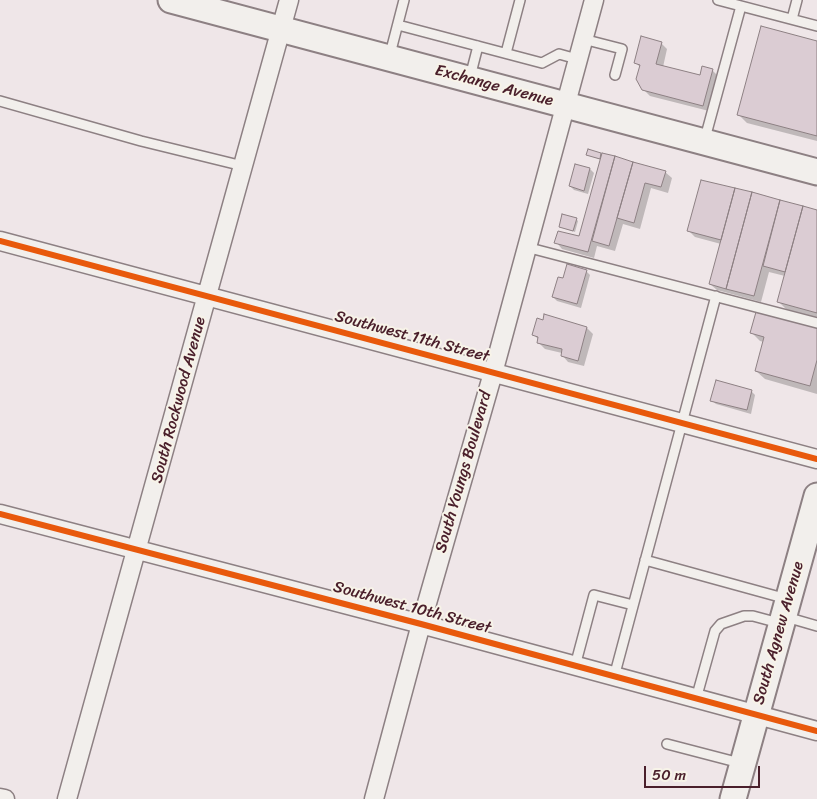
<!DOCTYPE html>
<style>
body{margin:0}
#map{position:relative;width:817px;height:799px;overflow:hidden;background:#efe6e8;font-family:Sriracha,sans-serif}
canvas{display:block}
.scale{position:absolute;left:644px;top:766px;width:116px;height:22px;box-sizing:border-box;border:2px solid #4a1f2b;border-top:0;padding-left:6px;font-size:15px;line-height:18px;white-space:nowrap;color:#4a1f2b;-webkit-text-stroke:4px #f7f3e8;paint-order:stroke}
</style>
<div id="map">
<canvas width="817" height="799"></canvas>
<div class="scale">50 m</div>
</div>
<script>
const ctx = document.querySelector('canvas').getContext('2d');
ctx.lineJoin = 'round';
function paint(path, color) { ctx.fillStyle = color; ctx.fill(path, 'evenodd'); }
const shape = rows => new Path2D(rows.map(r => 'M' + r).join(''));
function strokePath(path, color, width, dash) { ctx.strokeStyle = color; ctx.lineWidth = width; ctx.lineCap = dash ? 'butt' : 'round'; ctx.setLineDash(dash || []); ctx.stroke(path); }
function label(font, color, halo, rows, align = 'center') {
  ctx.font = font + ' Sriracha,sans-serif'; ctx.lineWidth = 4; ctx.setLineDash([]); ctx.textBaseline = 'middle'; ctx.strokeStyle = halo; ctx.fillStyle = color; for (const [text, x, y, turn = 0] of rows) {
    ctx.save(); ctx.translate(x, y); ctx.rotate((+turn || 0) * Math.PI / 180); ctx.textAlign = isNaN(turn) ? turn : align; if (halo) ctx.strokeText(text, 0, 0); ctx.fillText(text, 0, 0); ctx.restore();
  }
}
const shadow = shape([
 [817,42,817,141,747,123,738,114],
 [661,43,667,49,663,67,701,77,712,70,718,76,709,111,650,96,643,89,641,68,636,63],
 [601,154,603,156,603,155,665,172,672,178,668,193,651,188,640,229,623,224,615,251,597,246,594,258,562,249,556,242,580,238,602,160,588,155],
 [590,169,594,173,588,194,574,190,570,186],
 [702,181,817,211,817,318,787,310,778,301,785,276,769,272,761,302,717,290,710,284,721,244,695,237,688,230],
 [576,219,578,221,575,232,560,227],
 [586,271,590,275,581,308,557,301,553,297],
 [544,321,587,328,593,334,584,366,568,362,562,355,562,353,545,349,538,342,539,340,534,335],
 [817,329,817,394,765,379,756,371,764,342,760,341,752,333],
 [751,391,755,395,751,414,716,404,711,400]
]);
const building = shape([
 [761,26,817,41,817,136,737,115,761,26],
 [641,36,662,42,656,64,700,75,702,66,713,69,703,106,642,90,636,79,640,65,634,63,641,36],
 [588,149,601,153,600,159,586,155,588,149],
 [602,153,615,156,588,252,554,243,558,231,579,236,602,153],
 [615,156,633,162,609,246,592,241,615,156],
 [633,162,666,171,661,187,645,183,634,223,617,218,633,162],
 [575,164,590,168,584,191,569,186,575,164],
 [701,180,735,188,721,240,687,231,701,180],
 [735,188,752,192,726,289,709,284,735,188],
 [752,192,780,200,754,296,726,289,752,192],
 [780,200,803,206,785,272,763,266,780,200],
 [803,206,817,210,817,313,777,302,803,206],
 [562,214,577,218,573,231,559,227,562,214],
 [567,264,587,270,577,304,552,297,558,277,563,278,567,264],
 [756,312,817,327,817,360,810,386,755,371,764,337,750,333,756,312],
 [544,314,587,327,578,361,561,356,562,349,537,343,538,337,532,335,537,318,543,320,544,314],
 [716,380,752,390,747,410,710,401,716,380]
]);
const service = shape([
 [718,0,817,26],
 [792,19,797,0],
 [398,25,542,63,559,54,577,59],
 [583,39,622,49,615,75],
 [506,53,520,0],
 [389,58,404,0],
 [470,77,478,46],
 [0,101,141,141,243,166],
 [704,142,741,6],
 [526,247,817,323],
 [645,560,787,599],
 [786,617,817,626],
 [575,666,594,595,633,605],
 [614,677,716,296],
 [696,699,715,631,721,624,744,616,753,616,779,623],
 [667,744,740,763]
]);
const minor = shape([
 [0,241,817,459],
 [0,514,421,624,817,731],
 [0,798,5,799],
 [67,799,289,0],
 [374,799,421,624,493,373,594,0]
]);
const secondary = shape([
 [171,0,817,172],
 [733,799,817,496]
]);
const cycleway = shape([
 [0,241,817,459],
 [0,514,421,624,817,731]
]);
const streetNames = [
 ["Exchange Avenue",494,86,15],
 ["Southwest 11th Street",412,337,15],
 ["South Rockwood Avenue",179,400,-75],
 ["South Youngs Boulevard",464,472,-74],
 ["Southwest 10th Street",412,608,15],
 ["South Agnew Avenue",779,633,-74]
];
paint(shadow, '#0003');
paint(building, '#dbccd3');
strokePath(building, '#8d8083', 1);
strokePath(service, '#8d8083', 12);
strokePath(minor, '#8d8083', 21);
strokePath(secondary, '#8d8083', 29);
strokePath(service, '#f2efec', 9);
strokePath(minor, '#f2efec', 18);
strokePath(secondary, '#f2efec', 25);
strokePath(cycleway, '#e8590c', 6);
label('16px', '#4a1f2b', '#f7f3e8', streetNames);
</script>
